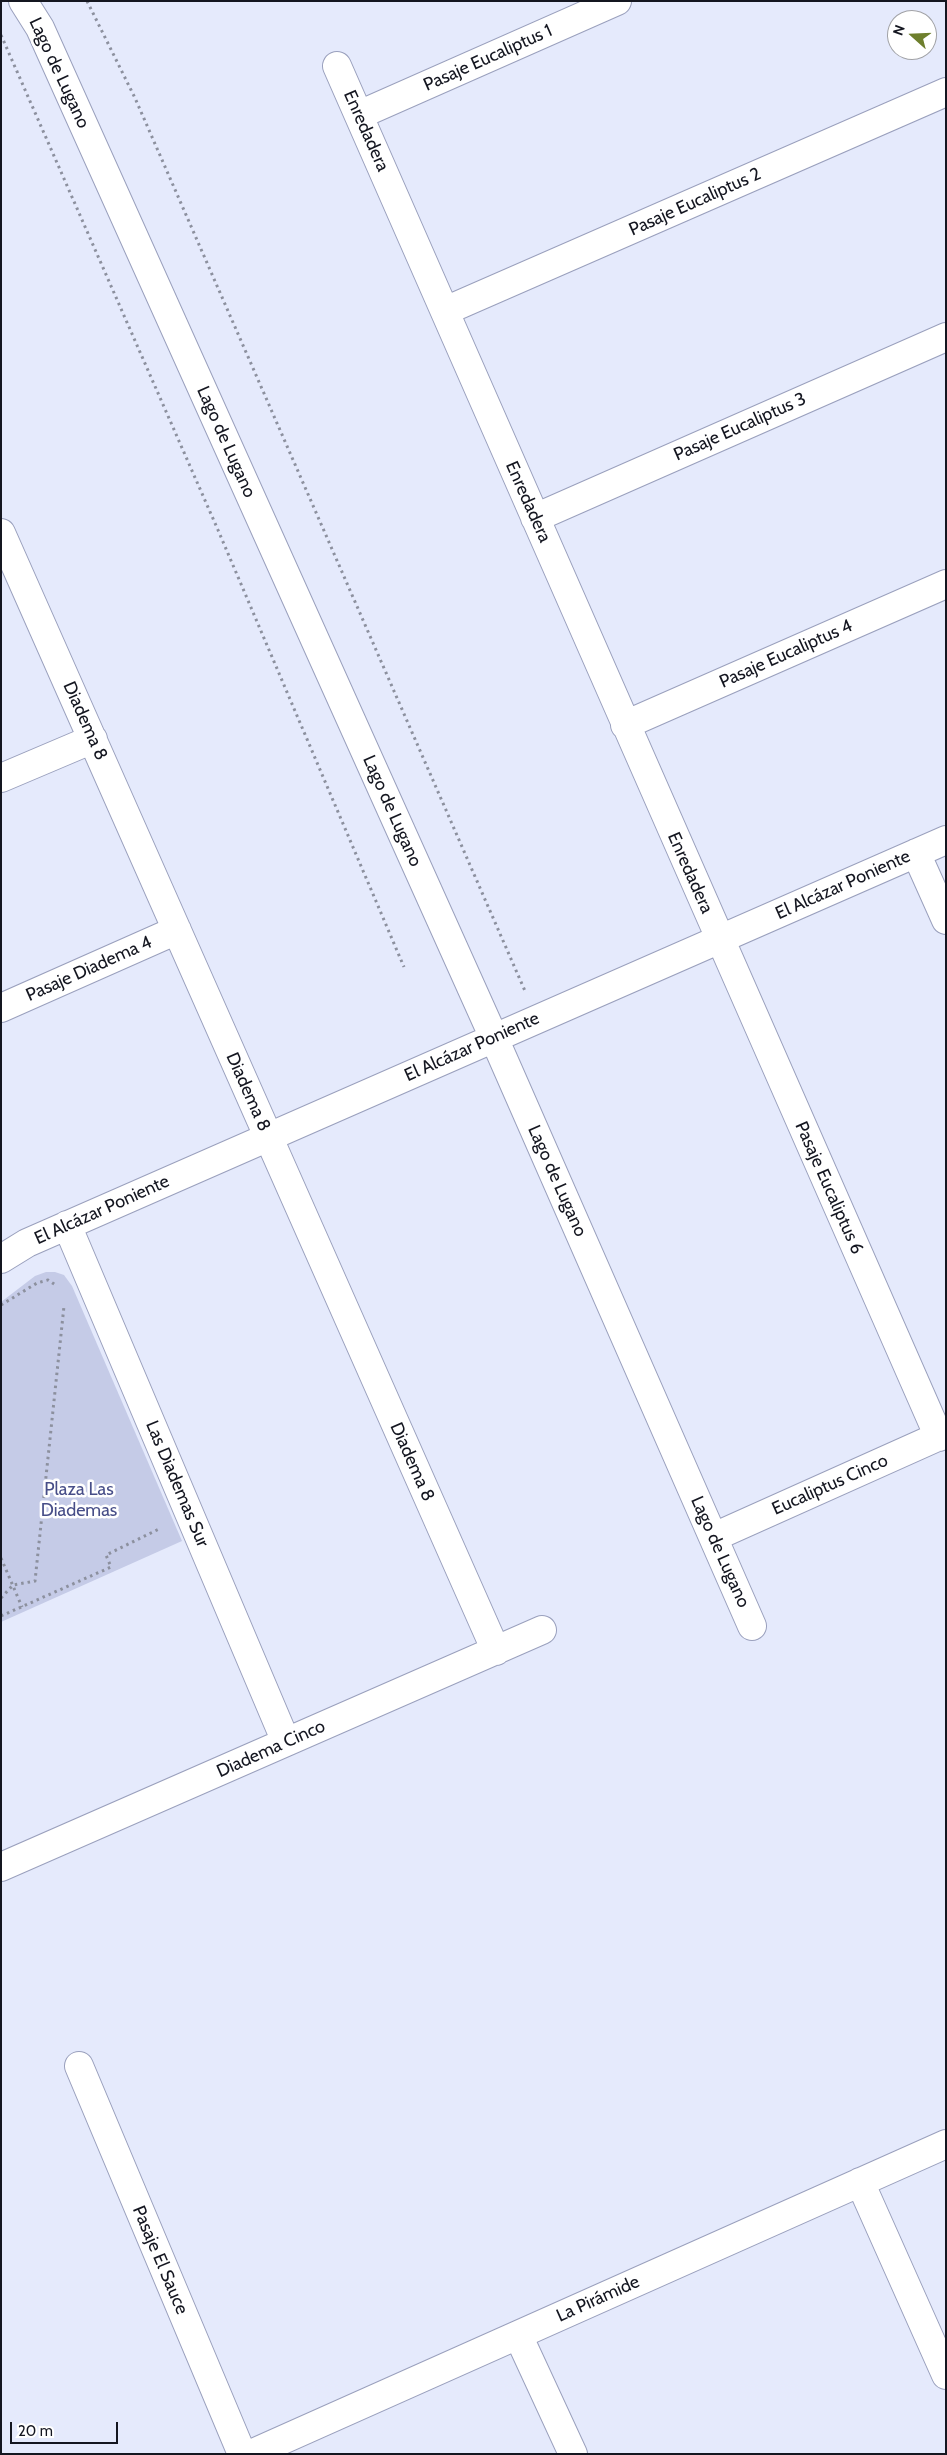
<!DOCTYPE html>
<meta charset="utf-8">
<style>
body{margin:0}
#map{position:relative;width:947px;height:2455px;overflow:hidden;background:#e5eafc;font-family:Cabin,sans-serif}
canvas{display:block}
.frame{position:absolute;inset:0;border:2px solid #141620;pointer-events:none}
.north{position:absolute;left:887px;top:10px;width:50px;height:50px;box-sizing:border-box;background:#fff;border:1px solid #a1a2a6;border-radius:50%;rotate:290deg;font-size:14px;font-weight:700;line-height:20px;text-align:center;color:#141620}
.north::after{content:'';display:block;margin:auto;width:18px;height:22px;background:#6e7f2d;clip-path:polygon(50% 0,100% 100%,50% 72%,0 100%)}
.scale{position:absolute;left:10px;top:2422px;width:108px;height:22px;box-sizing:border-box;border:2px solid #141620;border-top:0;padding-left:6px;font-size:15px;line-height:18px;white-space:nowrap;color:#141620;-webkit-text-stroke:4px #fff;paint-order:stroke}
</style>
<div id="map">
<canvas width="947" height="2455"></canvas>
<div class="frame"></div>
<div class="north">N</div>
<div class="scale">20 m</div>
</div>
<script>
const ctx = document.querySelector('canvas').getContext('2d');
ctx.lineJoin = 'round';
function paint(path, color) { ctx.fillStyle = color; ctx.fill(path, 'evenodd'); }
const shape = rows => new Path2D(rows.map(r => 'M' + r).join(''));
function strokePath(path, color, width, dash) { ctx.strokeStyle = color; ctx.lineWidth = width; ctx.lineCap = dash ? 'butt' : 'round'; ctx.setLineDash(dash || []); ctx.stroke(path); }
function label(font, color, halo, rows, align = 'center') {
  ctx.font = font + ' Cabin,sans-serif'; ctx.lineWidth = 5; ctx.setLineDash([]); ctx.textBaseline = 'middle'; ctx.strokeStyle = halo; ctx.fillStyle = color; for (const [text, x, y, turn = 0] of rows) {
    ctx.save(); ctx.translate(x, y); ctx.rotate((+turn || 0) * Math.PI / 180); ctx.textAlign = isNaN(turn) ? turn : align; if (halo) ctx.strokeText(text, 0, 0); ctx.fillText(text, 0, 0); ctx.restore();
  }
}
const green = shape([
 [46,1272,55,1272,64,1275,72,1286,182,1541,1,1622,1,1302,35,1276]
]);
const path = shape([
 [87,1,135,98,525,991],
 [1,35,218,530,404,967],
 [1,1305,37,1283,48,1280,57,1286],
 [1,1558,22,1607],
 [1,1598,13,1585,35,1581,64,1306],
 [1,1616,111,1567,106,1555,161,1528]
]);
const street = shape([
 [23,1,40,28,494,1038,752,1626],
 [337,66,939,1437],
 [359,115,617,1],
 [445,311,946,92],
 [535,518,946,337],
 [1,533,496,1651],
 [625,725,946,584],
 [1,778,93,739],
 [916,853,946,920],
 [1,1008,177,930],
 [67,1225,286,1742],
 [1,1259,27,1243,946,840],
 [714,1537,946,1433],
 [1,1867,542,1630],
 [79,2066,242,2454],
 [860,2182,946,2375],
 [518,2335,573,2454],
 [251,2454,946,2144]
]);
const streetNames = [
 ["Pasaje Eucaliptus 1",488,58,-24],
 ["Lago de Lugano",59,73,65],
 ["Enredadera",366,131,66],
 ["Pasaje Eucaliptus 2",695,202,-24],
 ["Pasaje Eucaliptus 3",740,427,-24],
 ["Lago de Lugano",226,442,66],
 ["Enredadera",528,502,66],
 ["Pasaje Eucaliptus 4",786,654,-24],
 ["Diadema 8",85,721,66],
 ["Lago de Lugano",392,811,66],
 ["Enredadera",690,873,66],
 ["El Alcázar Poniente",843,885,-24],
 ["Pasaje Diadema 4",89,969,-24],
 ["El Alcázar Poniente",472,1047,-24],
 ["Diadema 8",248,1092,66],
 ["Lago de Lugano",557,1181,66],
 ["Pasaje Eucaliptus 6",829,1188,66],
 ["El Alcázar Poniente",102,1210,-24],
 ["Diadema 8",412,1462,66],
 ["Las Diademas Sur",177,1484,67],
 ["Eucaliptus Cinco",830,1485,-24],
 ["Lago de Lugano",720,1552,66],
 ["Diadema Cinco",271,1749,-24],
 ["Pasaje El Sauce",160,2260,67],
 ["La Pirámide",598,2299,-24]
];
const parkNames = [
 ["Plaza Las",79,1490],
 ["Diademas",79,1511]
];
paint(green, '#c5cbe7');
strokePath(street, '#9aa0bd', 30);
strokePath(path, '#8c909e', 3, [2.5, 4]);
strokePath(street, '#fff', 28);
label('18px', '#141620', '#fff', streetNames);
label('18px', '#474e88', '#fff', parkNames);
</script>
